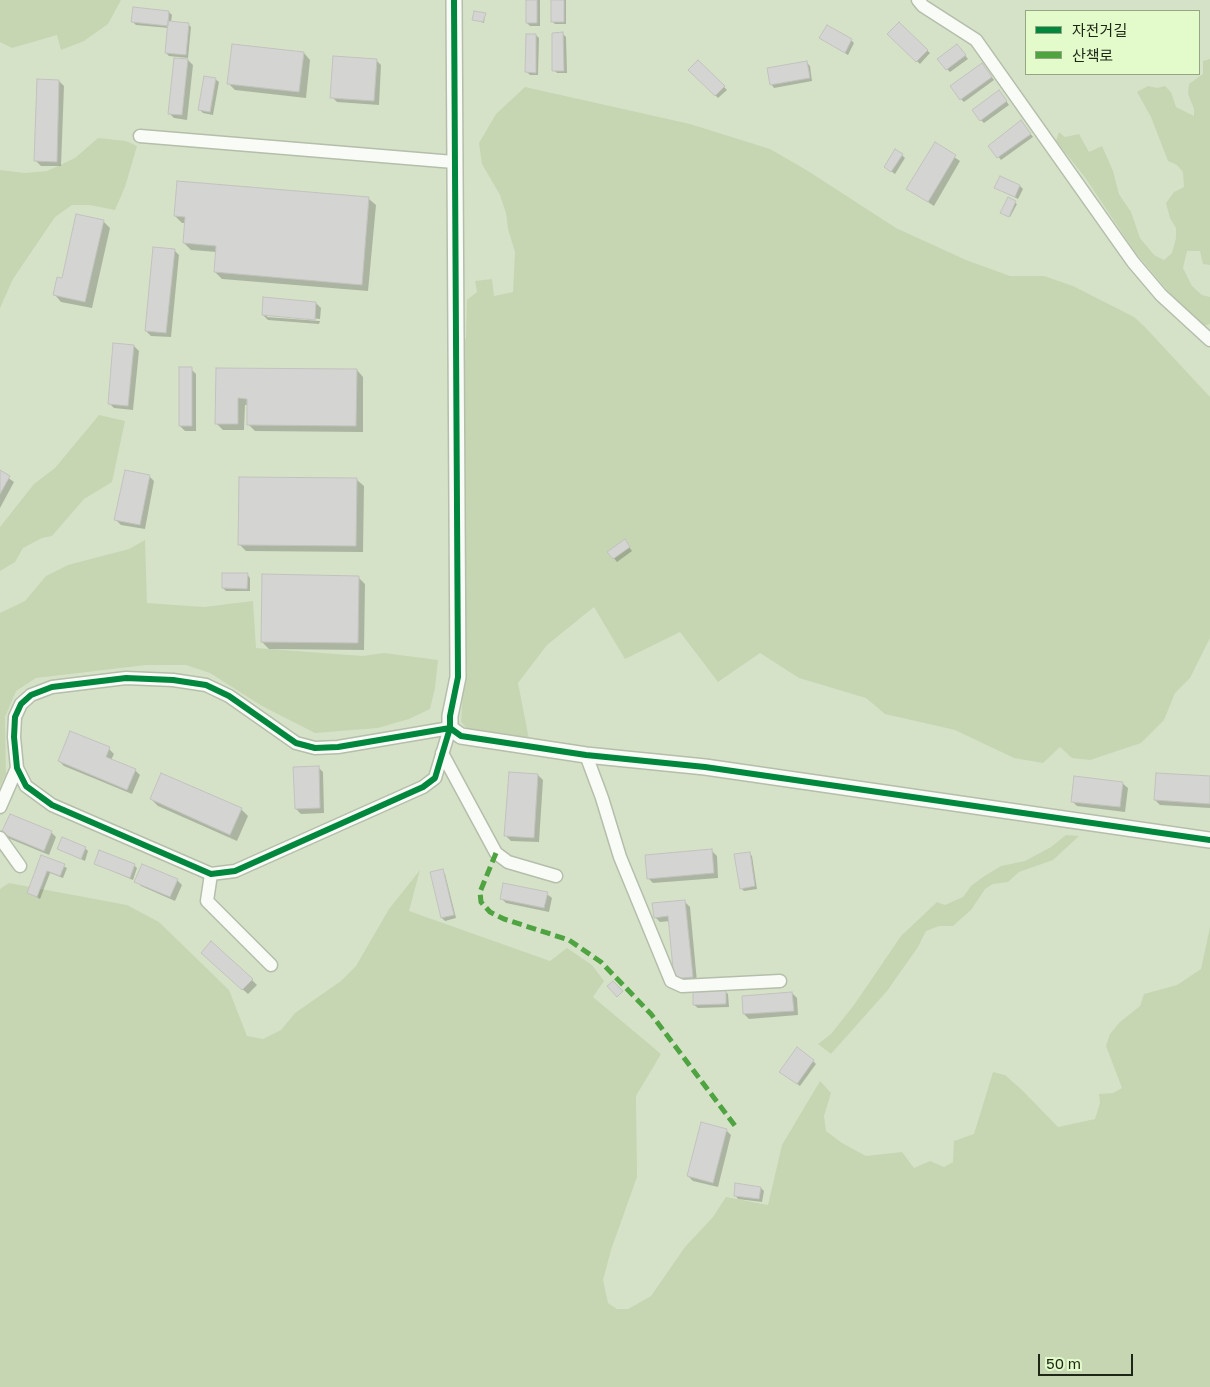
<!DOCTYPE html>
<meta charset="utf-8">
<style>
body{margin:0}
#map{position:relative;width:1210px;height:1387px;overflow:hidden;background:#d6e2c8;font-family:"Golos Text","Noto Sans KR",sans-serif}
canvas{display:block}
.legend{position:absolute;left:1025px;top:10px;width:175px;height:65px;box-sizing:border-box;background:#e3fbcb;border:1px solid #94a682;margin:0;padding:6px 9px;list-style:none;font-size:15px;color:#1e2715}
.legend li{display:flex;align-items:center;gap:10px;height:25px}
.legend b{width:25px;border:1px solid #94a682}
.scale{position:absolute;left:1038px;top:1354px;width:95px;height:22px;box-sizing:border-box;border:2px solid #1e2715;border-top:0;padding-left:6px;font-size:15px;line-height:18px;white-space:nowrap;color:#1e2715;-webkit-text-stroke:4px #e3fbcb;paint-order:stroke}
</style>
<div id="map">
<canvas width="1210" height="1387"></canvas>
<ul class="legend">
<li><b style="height:6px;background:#00873e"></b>자전거길</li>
<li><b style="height:6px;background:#4fa340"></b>산책로</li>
</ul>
<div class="scale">50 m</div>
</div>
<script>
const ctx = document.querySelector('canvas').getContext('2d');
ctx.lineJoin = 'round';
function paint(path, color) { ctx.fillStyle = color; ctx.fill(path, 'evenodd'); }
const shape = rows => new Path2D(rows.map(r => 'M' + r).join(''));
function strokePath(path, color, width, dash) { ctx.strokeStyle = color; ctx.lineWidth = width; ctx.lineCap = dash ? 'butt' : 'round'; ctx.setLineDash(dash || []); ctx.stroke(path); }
const green = shape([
 [0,0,121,0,108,24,84,41,61,50,57,35,12,48,0,42],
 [1210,59,1210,265,1203,264,1200,251,1187,251,1183,268,1192,286,1202,295,1210,297,1210,324,1204,326,1177,302,1135,252,1084,176,1056,141,1059,132,1065,137,1079,134,1089,152,1102,146,1113,171,1119,194,1131,212,1140,238,1154,255,1164,260,1172,253,1176,238,1176,228,1170,218,1166,203,1174,192,1184,187,1183,172,1177,165,1168,161,1151,117,1137,92,1148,86,1157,88,1165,86,1171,92,1176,107,1194,116,1194,109,1188,94,1189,84,1203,74,1203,61],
 [525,87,690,124,770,149,808,171,896,228,966,260,1010,276,1044,276,1073,286,1134,317,1144,326,1210,397,1210,638,1190,678,1175,693,1164,720,1141,743,1090,760,1072,758,1060,747,1043,763,1014,758,955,730,885,714,866,698,799,678,760,653,718,682,680,632,625,659,594,607,547,645,518,683,529,739,469,731,461,722,464,674,459,342,466,338,467,300,477,292,475,281,492,279,494,296,513,292,515,252,508,229,506,213,500,195,482,164,479,143,496,114],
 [98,138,126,141,137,146,125,187,115,210,90,205,72,205,55,217,13,279,0,308,0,170,25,173,47,171,75,158],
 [99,415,125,421,112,482,84,499,52,536,42,538,23,548,15,562,0,571,0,527,34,484,55,468],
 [145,540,147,603,204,607,253,601,256,648,363,656,384,653,438,660,435,688,430,709,409,719,378,728,315,733,262,706,210,673,186,665,146,665,36,678,16,691,5,717,6,774,0,787,0,613,25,601,46,576,68,565,129,549],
 [1066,835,1079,836,1053,860,1019,872,1008,882,993,884,985,889,971,910,953,926,939,926,926,931,918,947,887,991,831,1054,818,1044,831,1034,854,1005,901,936,937,902,945,905,963,897,971,886,983,877,1001,866,1025,861,1051,847],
 [420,870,409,911,550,961,567,948,592,965,604,981,593,997,661,1054,636,1096,637,1177,611,1250,603,1280,608,1303,617,1309,628,1309,651,1296,685,1247,713,1217,726,1197,768,1205,782,1145,820,1081,831,1093,824,1116,826,1131,842,1143,866,1156,902,1152,914,1168,930,1161,944,1167,953,1162,954,1141,974,1134,993,1072,1005,1075,1022,1090,1058,1127,1095,1119,1100,1103,1099,1094,1113,1093,1122,1088,1106,1046,1110,1034,1120,1022,1140,1006,1144,994,1177,985,1201,969,1210,927,1210,1387,0,1387,0,889,9,883,127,905,159,922,229,990,247,1036,263,1039,281,1030,295,1013,341,981,356,966,389,909]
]);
const shadow = shape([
 [527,0,540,0,540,26,530,26,527,23],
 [552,0,566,0,566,24,555,24,552,21],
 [169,12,172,15,171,22,188,24,191,27,188,58,169,56,166,53,169,28,136,25,133,22],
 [485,14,484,23,473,19],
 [899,24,930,53,920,64,889,34],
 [563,34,566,37,567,73,557,73,554,70],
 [536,35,539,38,538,75,530,75,527,72],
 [821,38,851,40,854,43,848,55],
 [960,49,968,59,950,72,947,69],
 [304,53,310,60,306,98,235,90,228,83],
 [175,59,188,60,193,65,187,120,174,118,169,113],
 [376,60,381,65,379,105,337,102,332,97],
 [698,61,727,90,718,98,690,70],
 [806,62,810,66,812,81,774,88,771,84],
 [985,68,994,80,964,102,961,99],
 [215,79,219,82,213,115,203,113,200,110],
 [59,81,64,86,61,166,41,166,36,161],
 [1002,95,1009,105,984,123,981,120],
 [1021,121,1033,137,1001,160,990,146],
 [935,144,960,161,934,206,908,189],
 [902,155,905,158,895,174,885,167],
 [1020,186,1023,189,1018,199,996,188],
 [369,199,376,205,368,291,222,279,215,272,217,252,191,250,184,243,186,223,182,223,175,216],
 [1008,199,1017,204,1010,217,1003,214],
 [103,221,110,228,92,308,61,302,55,295],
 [174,250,179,255,171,337,151,336,146,331],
 [316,303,321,308,320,319,267,314,267,317,320,321,319,324,268,320,263,315],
 [134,346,139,351,133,410,114,408,109,403],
 [191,369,196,374,196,431,185,431,180,426],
 [217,369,357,370,363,377,363,432,255,431,248,424,248,405,245,405,244,430,223,430,216,423],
 [0,472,14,482,0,508],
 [149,476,154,481,145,529,121,525,116,520],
 [357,480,364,486,363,552,246,551,239,544],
 [627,544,632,551,617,562,609,552],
 [247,574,250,578,250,591,226,591,223,588],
 [358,577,365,584,364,650,269,649,262,642],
 [109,749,114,754,111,760,135,770,140,775,132,794,64,766,59,761],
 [318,767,323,772,324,813,301,814,296,809],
 [538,775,543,780,539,842,511,841,506,836],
 [1210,778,1210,808,1160,805,1155,800],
 [1122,783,1128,788,1125,812,1077,806,1072,801],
 [151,799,241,809,248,816,237,841,158,806],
 [51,832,56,837,49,855,8,838,3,833],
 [85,848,88,851,85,861,59,849],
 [712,851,717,856,718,878,653,883,648,878],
 [749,853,752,856,757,889,744,891,741,888],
 [42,856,67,868,63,878,50,873,40,899,28,892],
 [96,864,134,865,137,868,133,880],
 [442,871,445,874,456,918,445,921,442,918,432,873],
 [177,880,182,885,175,901,141,886,136,881],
 [547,894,552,898,549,912,506,903,501,898],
 [685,902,690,907,697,982,680,983,670,921,660,922,655,917],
 [207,958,252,980,257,985,248,994],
 [725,991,728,994,729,1007,698,1008,694,1005],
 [792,993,797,998,798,1015,749,1019,744,1014],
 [813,1061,816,1064,800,1086,784,1075],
 [726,1130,731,1135,718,1187,693,1181,688,1176],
 [761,1188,764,1191,762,1202,738,1199,735,1195]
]);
const building = shape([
 [526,0,537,0,537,23,526,23,526,0],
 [551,0,564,0,564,22,551,22,551,0],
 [133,7,169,11,168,26,131,22,133,7],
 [474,11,486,13,483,22,472,20,474,11],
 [168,21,189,23,186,55,165,53,168,21],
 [899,22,928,50,916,62,887,34,899,22],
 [827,25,852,39,845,53,819,38,827,25],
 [563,32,564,71,552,71,552,33,563,32],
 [526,34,536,34,536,73,525,72,526,34],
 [232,44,304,52,299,92,227,84,232,44],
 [957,44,966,55,946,70,937,59,957,44],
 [333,56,377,59,374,101,330,98,333,56],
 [174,58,188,59,182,115,168,114,174,58],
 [698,60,725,86,715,96,688,70,698,60],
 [807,61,810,78,770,85,767,68,807,61],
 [982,63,992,77,960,100,950,86,982,63],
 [204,76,216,78,210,112,198,110,204,76],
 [37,79,59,80,57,162,34,161,37,79],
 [999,90,1007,101,980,121,972,110,999,90],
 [1021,120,1031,134,997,158,988,146,1021,120],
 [935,142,956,155,928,202,906,189,935,142],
 [895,149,903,154,891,172,884,167,895,149],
 [1000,176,1020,185,1015,197,994,188,1000,176],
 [177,181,369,197,362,285,214,272,216,246,183,243,185,217,174,216,177,181],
 [1008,197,1016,201,1009,217,1000,213,1008,197],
 [76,214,104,220,85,302,53,295,57,277,62,278,76,214],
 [153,247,175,249,166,333,145,331,153,247],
 [263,297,316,302,315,320,262,315,263,297],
 [113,343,134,345,128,406,108,404,113,343],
 [179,367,192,367,192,426,179,426,179,367],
 [216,368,357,369,356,426,247,425,247,399,238,398,238,424,215,424,216,368],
 [0,470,10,476,0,494,0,470],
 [125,470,150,475,140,525,114,520,125,470],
 [239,477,357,478,356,546,238,545,239,477],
 [625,539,630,547,613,559,607,552,625,539],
 [222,573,248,573,247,589,222,588,222,573],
 [262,574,359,576,358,643,261,642,262,574],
 [70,731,110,747,106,757,136,769,127,790,58,761,70,731],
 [319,766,320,808,295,809,293,767,319,766],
 [509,772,538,774,534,838,504,836,509,772],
 [161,773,242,808,230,835,150,799,161,773],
 [1156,773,1210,776,1210,804,1154,800,1156,773],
 [1074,776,1123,782,1120,807,1071,802,1074,776],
 [10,814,52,831,44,851,1,833,10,814],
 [62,837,86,847,81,859,57,849,62,837],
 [712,849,714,873,647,879,645,855,712,849],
 [99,850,135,864,130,878,94,864,99,850],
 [750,852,755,886,740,889,734,854,750,852],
 [41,855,65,864,60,876,47,871,37,897,27,893,41,855],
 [142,864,178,879,170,897,134,882,142,864],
 [443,869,454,915,441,918,430,872,443,869],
 [503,883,548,892,544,908,500,899,503,883],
 [685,900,693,977,674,979,668,916,654,918,652,903,685,900],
 [211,941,253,979,242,990,201,953,211,941],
 [613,981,623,991,617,997,607,986,613,981],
 [726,990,726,1004,693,1005,693,991,726,990],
 [792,992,794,1011,743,1014,742,996,792,992],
 [797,1047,814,1060,797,1084,779,1072,797,1047],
 [701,1122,727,1129,713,1183,687,1176,701,1122],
 [735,1183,761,1187,759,1199,734,1196,735,1183]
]);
const minor = shape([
 [918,0,923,6,976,40,1133,262,1161,295,1210,340],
 [140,136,454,162],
 [126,678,173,680,206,685,229,696,296,743,315,748,338,747,450,728,435,778,423,787,235,871,211,874,52,805,26,786,17,768,14,737,15,717,21,704,31,695,52,687,126,678],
 [442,753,496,853,508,862,556,876],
 [586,755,602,798,620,857,671,981,682,986,780,981],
 [0,807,17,768],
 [0,838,20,866],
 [211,874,207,901,271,965]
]);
const tertiary = shape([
 [454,0,458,677,450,716,450,728,461,736,586,755,705,767,1210,840]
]);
const quiet = shape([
 [496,853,480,892,481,902,490,912,504,919,569,940,601,962,651,1014,736,1127]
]);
const cycleway = shape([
 [454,0,458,677,450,716,450,728,435,778,423,787,235,871,211,874,52,805,26,786,17,768,14,737,15,717,21,704,31,695,52,687,126,678,173,680,206,685,229,696,296,743,315,748,338,747,450,728,461,736,586,755,705,767,1210,840]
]);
paint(green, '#c6d6b3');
paint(shadow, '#0003');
paint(building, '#d4d5d2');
strokePath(building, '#c1c2be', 1);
strokePath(minor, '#b4beaa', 15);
strokePath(tertiary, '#b4beaa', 18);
strokePath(minor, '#f9fbf7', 12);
strokePath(tertiary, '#f9fbf7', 15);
strokePath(quiet, '#4fa340', 5, [10, 5]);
strokePath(cycleway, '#00873e', 6);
</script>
